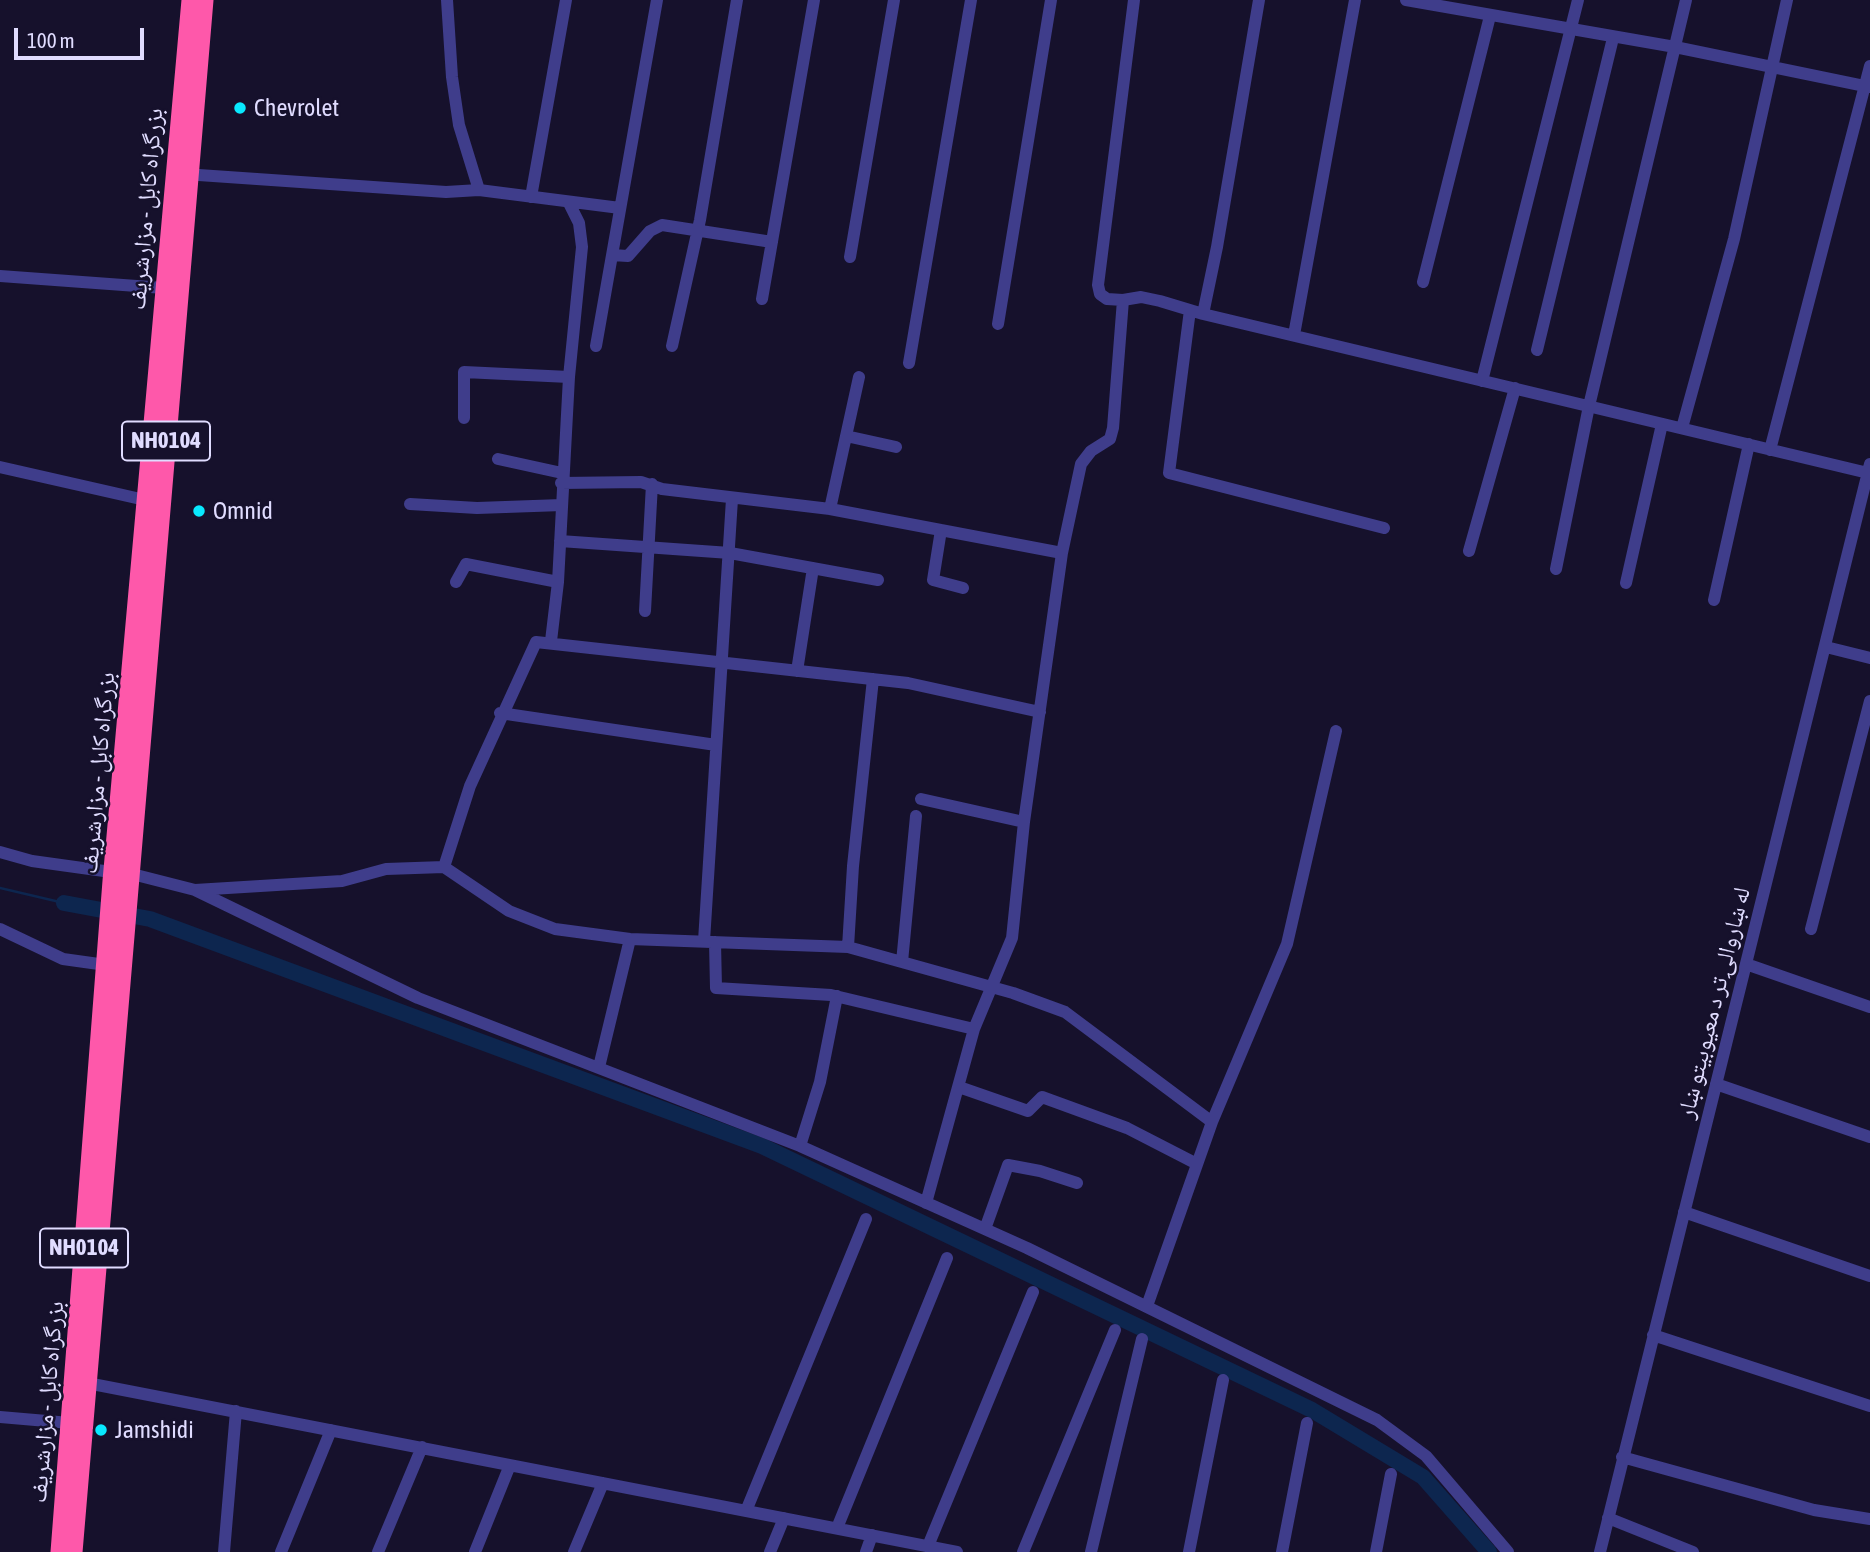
<!DOCTYPE html>
<meta charset="utf-8">
<style>
body{margin:0}
#map{position:relative;width:1870px;height:1552px;overflow:hidden;background:#16112c;font-family:"Asap Condensed",sans-serif}
canvas{display:block}
.scale{position:absolute;left:14px;top:28px;width:130px;height:32px;box-sizing:border-box;border:4px solid #e0dcff;border-top:0;padding-left:9px;font-size:21px;line-height:24px;white-space:nowrap;color:#e0dcff;-webkit-text-stroke:5px #16112c;paint-order:stroke}
</style>
<div id="map">
<canvas width="1870" height="1552"></canvas>
<div class="scale">100 m</div>
</div>
<script>
const ctx = document.querySelector('canvas').getContext('2d');
ctx.lineJoin = 'round';
const shape = rows => new Path2D(rows.map(r => 'M' + r).join(''));
function strokePath(path, color, width, dash) { ctx.strokeStyle = color; ctx.lineWidth = width; ctx.lineCap = dash ? 'butt' : 'round'; ctx.setLineDash(dash || []); ctx.stroke(path); }
function label(font, color, halo, rows, align = 'center') {
  ctx.font = font + ' "Asap Condensed","Noto Naskh Arabic",sans-serif'; ctx.lineWidth = 5; ctx.setLineDash([]); ctx.textBaseline = 'middle'; ctx.strokeStyle = halo; ctx.fillStyle = color; for (const [text, x, y, turn = 0] of rows) {
    ctx.save(); ctx.translate(x, y); ctx.rotate((+turn || 0) * Math.PI / 180); ctx.textAlign = isNaN(turn) ? turn : align; if (halo) ctx.strokeText(text, 0, 0); ctx.fillText(text, 0, 0); ctx.restore();
  }
}
const stream = shape([
 [0,888,64,903]
]);
const river = shape([
 [64,903,150,919,762,1146,1312,1410,1423,1477,1489,1552]
]);
const minor = shape([
 [447,0,452,77,459,125,479,190],
 [1406,0,1675,47,1870,87],
 [184,174,446,192,479,190,620,208],
 [531,197,566,0],
 [612,255,628,256,650,231,662,225,772,242],
 [850,257,894,0],
 [0,276,164,288],
 [1423,282,1490,16],
 [762,299,814,0],
 [1123,300,1141,297,1160,301,1203,314,1868,473],
 [1190,310,1169,473,1384,528],
 [1203,314,1217,247,1259,0],
 [998,324,1051,0],
 [1294,335,1355,0],
 [596,346,657,0],
 [672,346,700,220,737,0],
 [1537,350,1613,38],
 [909,363,971,0],
 [1482,381,1578,0],
 [464,418,464,372,569,377],
 [1682,428,1734,239,1787,0],
 [846,436,896,447],
 [1770,450,1870,66],
 [498,459,562,473],
 [0,467,145,500],
 [561,483,641,482,662,489,830,509,1062,553],
 [410,504,477,508,562,505],
 [830,509,859,377],
 [941,530,933,580,963,588],
 [560,541,730,553,878,580],
 [1469,551,1515,388],
 [1556,569,1589,406,1686,0],
 [456,582,466,564,558,582],
 [1626,583,1662,424],
 [1714,600,1749,444],
 [645,611,652,484],
 [551,641,558,582,569,377,582,247,579,223,569,203],
 [1826,647,1870,658],
 [797,671,813,568],
 [500,713,716,745],
 [921,799,1024,822],
 [0,852,32,861,140,876,195,890,342,881,386,869,444,867,509,911,555,929,630,939,848,947,1013,993,1065,1012,1212,1122,1147,1306],
 [444,867,470,786,536,642,908,683,1040,712],
 [195,890,418,998,800,1146,1027,1248,1377,1420,1426,1456,1508,1552],
 [0,929,63,959,106,965],
 [1811,929,1870,701],
 [704,941,732,499],
 [715,942,716,988,831,995,974,1029],
 [848,947,853,866,873,679],
 [902,962,916,816],
 [1746,964,1870,1007],
 [599,1067,630,939],
 [1716,1084,1870,1137],
 [959,1087,1028,1111,1042,1097,1127,1128,1197,1164],
 [1212,1122,1287,944,1336,731],
 [800,1146,820,1082,837,996],
 [926,1203,974,1029,1012,938,1024,822,1062,553,1081,464,1091,451,1110,439,1113,428,1123,300,1107,299,1100,294,1098,285,1134,0],
 [1684,1212,1870,1276],
 [985,1229,1008,1165,1040,1171,1077,1183],
 [1653,1335,1870,1406],
 [82,1382,957,1552],
 [0,1417,70,1423],
 [1622,1457,1814,1510,1870,1519],
 [746,1511,866,1219],
 [1608,1518,1693,1552],
 [837,1528,947,1258],
 [928,1546,1033,1292],
 [224,1552,236,1411],
 [281,1552,331,1430],
 [378,1552,422,1447],
 [475,1552,510,1465],
 [574,1552,603,1483],
 [770,1552,784,1518],
 [866,1552,872,1535],
 [1023,1552,1115,1330],
 [1091,1552,1142,1339],
 [1189,1552,1223,1380],
 [1282,1552,1307,1423],
 [1376,1552,1391,1474],
 [1600,1552,1870,464]
]);
const highway = shape([
 [60,1552,112,881,191,0],
 [73,1552,204,0]
]);
const markers = [
 [240,108,7,"#09e9fe"],
 [199,511,7,"#09e9fe"],
 [101,1430,7,"#09e9fe"]
];
const shields = [
 [166,441,88],
 [84,1248,88]
];
const shieldNames = [
 ["NH0104",166,441],
 ["NH0104",84,1248]
];
const poiNames = [
 ["Chevrolet",254,108],
 ["Omnid",213,511],
 ["Jamshidi",115,1430]
];
const streetNames = [
 ["بزرگراه کابل - مزارشریف",146,209,-85],
 ["بزرگراه کابل - مزارشریف",98,773,-85],
 ["له ښاروالۍ تر د معیوبیتو ښار",1714,1003,-76],
 ["بزرگراه کابل - مزارشریف",47,1402,-85]
];
strokePath(stream, '#0d264f', 2.5);
strokePath(river, '#0d264f', 16);
strokePath(minor, '#3f3d8b', 12);
strokePath(highway, '#fe58aa', 19);
for (const [x, y, r, color] of markers) { const dot = new Path2D(); dot.arc(x, y, r, 0, 2 * Math.PI); ctx.fillStyle = color; ctx.fill(dot); strokePath(dot, '#16112c', 2.5); }
for (const [x, y, w] of shields) { const box = new Path2D(); box.roundRect(x - w / 2, y - 19.5, w, 39, 5); ctx.fillStyle = '#16112c'; ctx.fill(box); strokePath(box, '#e0dcff', 2); }
label('bold 23px', '#e0dcff', null, shieldNames);
label('24px', '#e0dcff', '#16112c', poiNames, 'left');
label('24px', '#e0dcff', '#16112c', streetNames);
</script>
